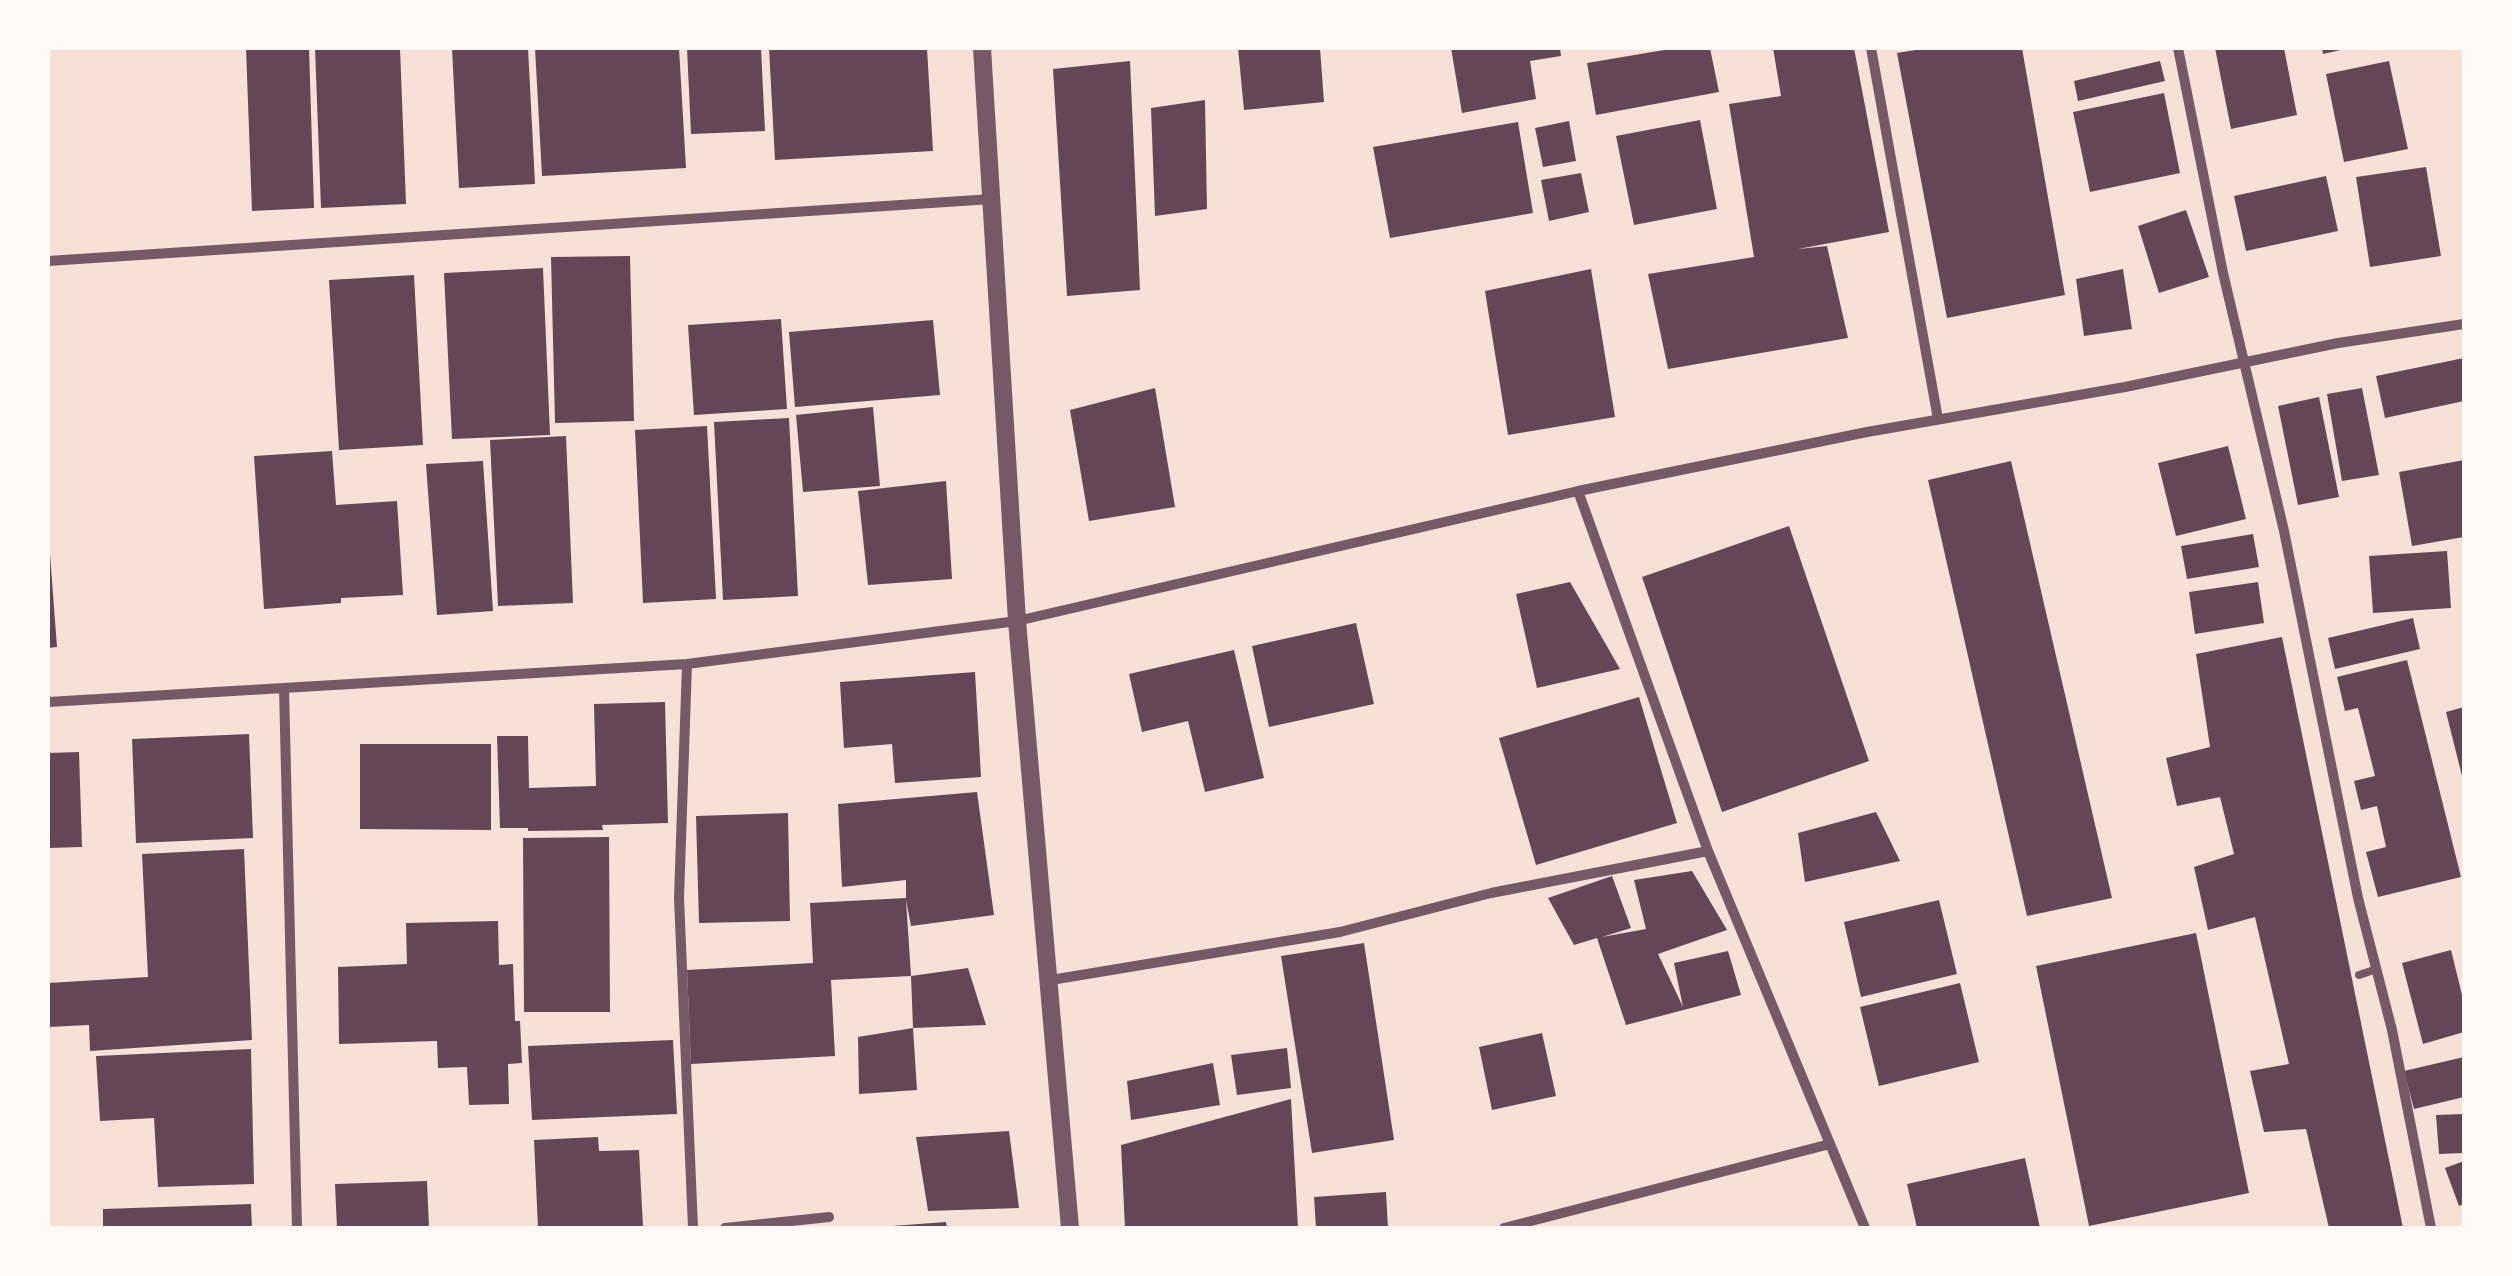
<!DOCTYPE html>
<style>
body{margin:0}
#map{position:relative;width:2512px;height:1276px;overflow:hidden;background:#f7e1d7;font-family:Roboto,sans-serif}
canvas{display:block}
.frame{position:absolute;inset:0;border:50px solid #fffaf5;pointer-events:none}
</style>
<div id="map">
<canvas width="2512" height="1276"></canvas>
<div class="frame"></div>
</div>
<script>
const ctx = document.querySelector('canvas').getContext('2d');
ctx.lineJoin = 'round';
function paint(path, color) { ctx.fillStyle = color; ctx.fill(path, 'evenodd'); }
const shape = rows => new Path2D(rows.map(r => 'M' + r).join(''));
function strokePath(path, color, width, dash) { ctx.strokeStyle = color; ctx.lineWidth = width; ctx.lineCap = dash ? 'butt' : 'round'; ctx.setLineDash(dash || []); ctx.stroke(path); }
const building = shape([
 [246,48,309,48,314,208,252,211],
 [315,48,400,48,406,204,321,208],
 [452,48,528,48,535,184,459,188],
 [535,48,679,48,686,168,542,176],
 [687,48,761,48,765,131,691,134],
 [769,48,927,48,933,151,775,160],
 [1238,48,1320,48,1324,102,1244,110],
 [1451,48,1560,48,1561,56,1530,61,1536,99,1462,113],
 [1676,48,1710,48,1719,92,1596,115,1587,63],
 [1773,48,1854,48,1889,232,1798,249,1827,246,1848,338,1668,369,1648,274,1754,257,1729,104,1781,96],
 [1927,48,2022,48,2065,295,1947,318,1897,53],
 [2215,48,2284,48,2297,115,2231,129],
 [2322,48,2345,48,2345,49,2323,54],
 [1130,61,1140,290,1067,296,1053,69],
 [2160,61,2165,81,2078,101,2074,81],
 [2389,61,2408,149,2344,162,2326,74],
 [2164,93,2180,173,2090,192,2073,112],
 [1205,100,1207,209,1155,216,1151,108],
 [1700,120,1717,209,1634,225,1616,136],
 [1569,121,1576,161,1543,167,1535,128],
 [1518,122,1533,213,1390,238,1373,147],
 [2426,167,2441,256,2370,267,2356,177],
 [1581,173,1589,212,1549,221,1541,180],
 [2326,176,2338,231,2246,251,2234,196],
 [2186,210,2209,277,2159,293,2138,226],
 [630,256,634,421,555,423,551,257],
 [543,268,550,435,452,439,444,273],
 [1591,269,1615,417,1508,435,1485,291],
 [2123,269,2132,329,2084,336,2076,279],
 [414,275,423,445,339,450,329,280],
 [781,319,787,409,694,415,688,325],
 [933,320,940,395,795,407,789,332],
 [2464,358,2464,401,2385,418,2376,376],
 [1155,388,1175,507,1089,521,1070,410],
 [2362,388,2379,475,2342,481,2327,394],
 [2319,397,2339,497,2298,505,2278,406],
 [873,407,880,486,803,492,796,415],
 [789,418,798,596,723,600,714,422],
 [707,426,716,599,643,603,635,430],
 [566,436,573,603,498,606,490,440],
 [2228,446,2246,519,2176,536,2158,463],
 [332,451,336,505,397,501,403,595,341,598,341,603,264,609,254,456],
 [2464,460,2464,537,2412,546,2399,472],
 [483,461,493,611,437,615,426,464],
 [2011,461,2112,898,2027,916,1928,480],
 [946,481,952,579,868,585,858,491],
 [1789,526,1869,761,1722,812,1642,577],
 [2253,534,2259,567,2187,579,2181,546],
 [2447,551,2451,608,2373,613,2369,556],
 [50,554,57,647,48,648,48,555],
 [1570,582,1620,669,1537,688,1516,594],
 [2258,582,2264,623,2195,634,2189,592],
 [2413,618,2420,649,2335,669,2328,638],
 [1356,623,1374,704,1269,727,1252,646],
 [2282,637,2403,1228,2329,1228,2306,1129,2264,1132,2250,1071,2289,1064,2255,917,2208,930,2194,867,2234,854,2220,797,2177,806,2166,758,2210,747,2196,654],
 [1234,650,1264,778,1205,792,1188,721,1142,732,1129,674],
 [2407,660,2461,877,2378,897,2366,852,2386,847,2377,806,2361,810,2354,781,2375,776,2358,708,2345,711,2337,677],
 [975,672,981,777,895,783,892,744,844,748,840,682],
 [1639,697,1677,823,1536,865,1499,738],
 [665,702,668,823,602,825,603,830,528,831,528,828,500,828,497,736,528,736,529,788,596,786,594,704],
 [2464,707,2464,780,2463,780,2446,712],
 [249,734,253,838,136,843,132,739],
 [360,744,491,744,491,830,360,829],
 [79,752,82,847,48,848,48,753],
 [977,792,994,915,911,926,906,900,911,976,831,980,835,1056,691,1064,687,970,813,963,810,903,906,898,906,880,842,887,838,804],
 [1876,812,1900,861,1805,882,1798,833],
 [788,813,790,921,699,923,696,816],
 [609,837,610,1012,524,1012,523,838],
 [244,849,252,1040,90,1051,89,1025,48,1027,48,983,148,977,142,854],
 [1692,871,1727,930,1658,954,1683,1007,1674,963,1728,951,1741,995,1626,1025,1597,938,1574,945,1548,898,1612,876,1631,928,1602,937,1646,929,1634,880],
 [1939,900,1957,974,1861,997,1844,922],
 [498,921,499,965,513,964,515,1021,520,1021,522,1063,508,1064,509,1104,469,1105,467,1067,438,1068,437,1041,339,1044,338,967,407,964,406,923],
 [2196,933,2249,1193,2089,1226,2036,966],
 [1364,943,1394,1140,1312,1153,1281,956],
 [2451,950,2464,1003,2464,1032,2423,1044,2402,963],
 [968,968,986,1025,913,1028,911,976],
 [1960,983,1979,1062,1879,1086,1860,1007],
 [913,1028,917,1090,859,1094,858,1037],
 [1542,1033,1556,1096,1492,1110,1479,1047],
 [673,1040,677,1114,532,1120,528,1046],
 [1287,1048,1291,1088,1237,1095,1231,1055],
 [251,1049,254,1184,158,1187,154,1118,100,1121,96,1056],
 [2464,1057,2464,1097,2414,1109,2404,1071],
 [1213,1063,1220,1105,1131,1120,1127,1081],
 [1291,1099,1298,1228,1125,1228,1121,1145],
 [2464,1114,2464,1153,2439,1154,2436,1115],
 [1009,1131,1019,1208,928,1211,916,1137],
 [598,1137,599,1151,639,1150,643,1227,538,1228,534,1140],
 [2025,1158,2040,1228,1917,1228,1907,1184],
 [2464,1161,2464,1204,2459,1206,2445,1168],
 [427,1181,429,1228,337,1228,335,1184],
 [1386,1192,1388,1228,1316,1228,1314,1197],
 [251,1204,252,1228,103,1228,103,1209],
 [946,1222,947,1228,892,1228,892,1226]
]);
const service = shape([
 [2359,975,2377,969]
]);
const minor = shape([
 [1871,48,1938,419],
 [2178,48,2223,273,2284,531,2358,898,2392,1030,2431,1228],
 [48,261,992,199],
 [1578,491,1708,851,1865,1228],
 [687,664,679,898,693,1228],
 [284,688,297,1228],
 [48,702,687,664,1017,621,1578,491,1867,432,2125,387,2338,343,2464,324],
 [1051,980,1340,932,1491,893,1708,851],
 [725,1228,829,1217],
 [1504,1228,1830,1144]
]);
const tertiary = shape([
 [982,48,1017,621,1070,1228]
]);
paint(building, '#644757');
strokePath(service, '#755966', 8);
strokePath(minor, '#755966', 10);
strokePath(tertiary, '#755966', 18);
</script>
